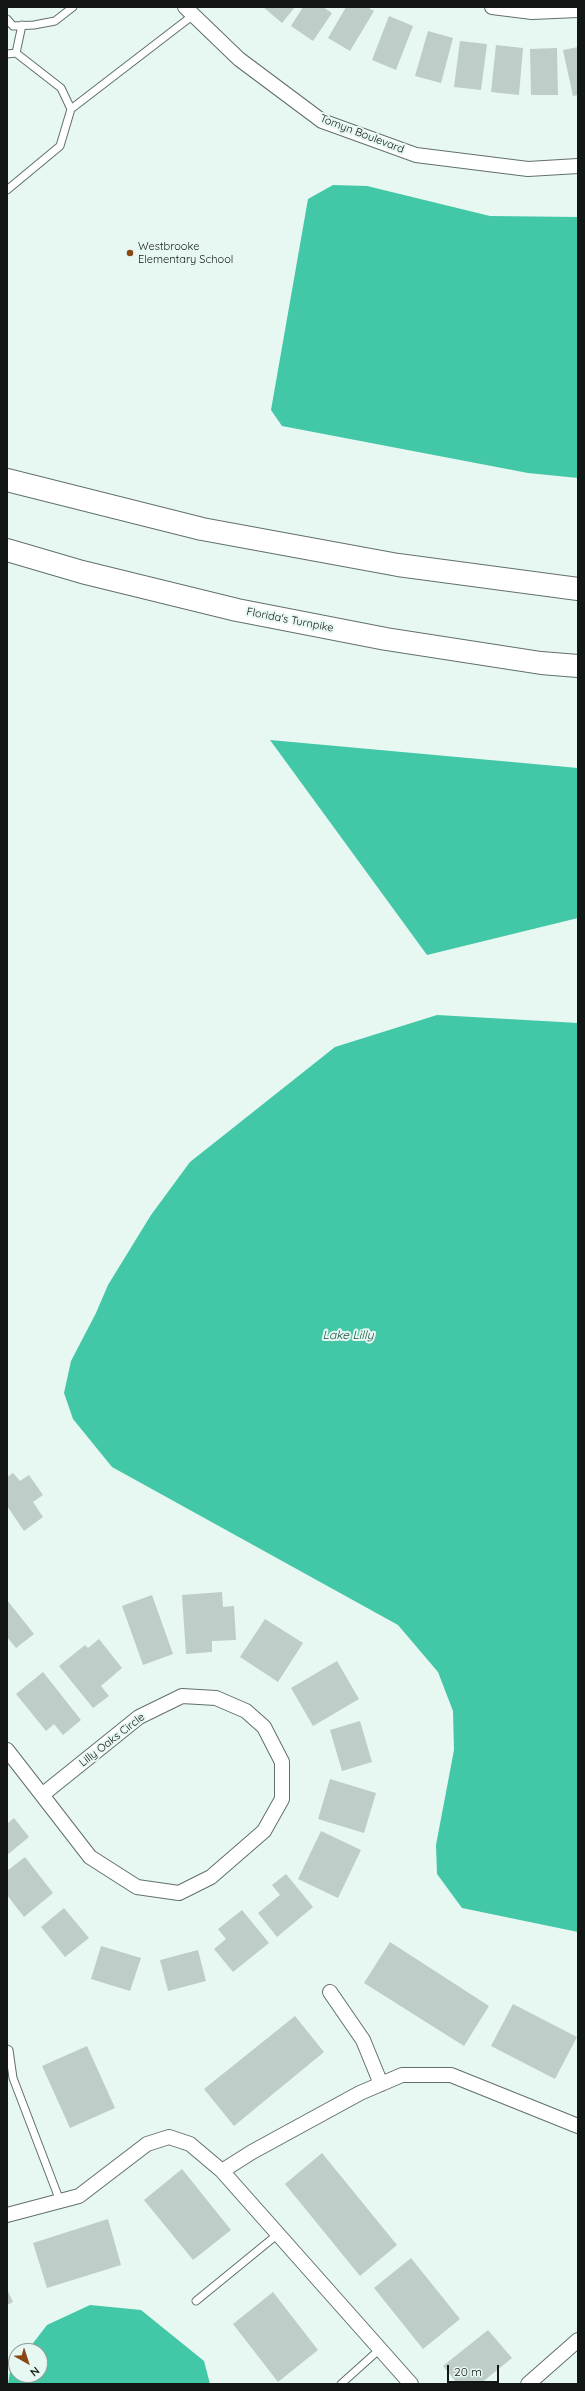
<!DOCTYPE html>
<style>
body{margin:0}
#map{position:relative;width:585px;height:2391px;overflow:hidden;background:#e7f7f1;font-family:Quicksand,sans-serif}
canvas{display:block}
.frame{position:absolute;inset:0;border:8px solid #121715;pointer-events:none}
.north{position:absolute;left:8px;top:2343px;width:40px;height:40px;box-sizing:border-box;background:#e7f7f1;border:1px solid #929d99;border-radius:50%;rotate:141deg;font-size:11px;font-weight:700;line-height:16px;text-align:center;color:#121715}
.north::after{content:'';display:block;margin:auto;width:14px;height:18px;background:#894716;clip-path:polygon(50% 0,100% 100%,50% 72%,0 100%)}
.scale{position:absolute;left:447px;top:2365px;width:52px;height:18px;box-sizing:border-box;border:2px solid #121715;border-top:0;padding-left:5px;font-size:12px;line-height:14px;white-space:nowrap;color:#121715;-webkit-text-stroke:3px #e7f7f1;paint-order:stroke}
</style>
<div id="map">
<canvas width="585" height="2391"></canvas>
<div class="frame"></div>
<div class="north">N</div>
<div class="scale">20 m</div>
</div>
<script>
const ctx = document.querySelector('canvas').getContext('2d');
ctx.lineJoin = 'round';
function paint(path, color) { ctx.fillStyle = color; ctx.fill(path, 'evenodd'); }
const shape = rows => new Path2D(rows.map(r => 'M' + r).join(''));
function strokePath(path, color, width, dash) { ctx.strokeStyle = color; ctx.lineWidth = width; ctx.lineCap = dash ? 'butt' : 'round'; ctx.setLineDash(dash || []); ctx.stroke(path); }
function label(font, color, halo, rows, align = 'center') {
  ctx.font = font + ' Quicksand,sans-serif'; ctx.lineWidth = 4; ctx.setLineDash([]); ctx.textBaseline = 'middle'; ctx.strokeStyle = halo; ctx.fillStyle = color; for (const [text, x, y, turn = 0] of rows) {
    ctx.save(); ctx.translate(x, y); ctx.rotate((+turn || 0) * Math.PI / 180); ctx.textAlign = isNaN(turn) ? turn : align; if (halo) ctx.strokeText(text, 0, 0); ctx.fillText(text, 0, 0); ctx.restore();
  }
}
const water = shape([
 [333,185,367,186,490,216,578,217,578,478,528,473,282,426,271,410,308,199],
 [270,740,578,768,578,918,427,955],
 [437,1015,578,1023,578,1932,462,1908,437,1874,436,1845,454,1750,453,1711,438,1672,398,1625,112,1467,73,1419,64,1393,71,1361,96,1313,108,1285,151,1215,190,1162,335,1047],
 [90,2305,141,2310,204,2361,210,2384,8,2384,10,2372,16,2364,16,2375,40,2375,40,2351,27,2351,47,2325]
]);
const building = shape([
 [263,7,295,7,282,23],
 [303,7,323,7,332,13,313,41,291,26],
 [346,7,367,7,374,11,350,51,328,38],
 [389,16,413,26,396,70,372,60],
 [428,31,453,38,441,83,415,76],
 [460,41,487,44,481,90,454,87],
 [496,45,523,48,519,95,491,92],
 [578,47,578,95,573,96,563,50],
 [557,48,558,95,531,95,530,49],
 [13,1473,20,1481,29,1475,43,1495,33,1502,43,1517,24,1531,7,1506,7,1477],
 [222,1592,223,1607,234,1606,236,1640,212,1641,212,1652,186,1654,182,1595],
 [152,1595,173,1654,143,1665,122,1606],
 [7,1600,34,1634,16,1648,7,1637],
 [265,1619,303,1643,278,1682,240,1657],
 [99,1639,122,1668,101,1686,109,1696,93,1708,59,1666,85,1645,88,1648],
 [337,1661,359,1699,313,1726,291,1688],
 [43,1672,81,1720,63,1735,54,1724,46,1731,16,1694],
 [360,1721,372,1762,342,1771,330,1730],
 [330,1779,376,1793,364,1833,318,1819],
 [14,1818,29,1837,7,1855,7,1824],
 [321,1831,361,1850,338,1898,298,1879],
 [25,1857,53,1893,24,1917,7,1895,7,1871],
 [286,1874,313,1907,277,1937,258,1913,280,1895,272,1885],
 [64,1908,89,1938,65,1957,41,1927],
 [242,1910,269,1943,233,1972,214,1949,226,1939,218,1929],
 [390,1942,489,2006,464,2046,364,1983],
 [101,1946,141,1958,130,1991,91,1979],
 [198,1950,206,1981,168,1991,160,1960],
 [513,2004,577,2037,555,2079,491,2046],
 [295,2016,324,2052,234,2126,204,2089],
 [87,2046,115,2108,70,2128,42,2066],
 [322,2153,397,2245,360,2276,285,2184],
 [182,2169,231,2230,193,2260,144,2200],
 [108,2219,121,2265,47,2288,33,2243],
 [411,2258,460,2319,423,2349,374,2288],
 [7,2289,13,2302,7,2305],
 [273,2292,318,2350,278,2382,233,2324],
 [488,2330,512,2358,480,2384,458,2384,443,2366]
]);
const lane = shape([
 [7,19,13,26,34,25,55,21,73,7],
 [16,53,22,25],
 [7,54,16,53,61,88,71,109,60,146,7,190],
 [71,109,192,16],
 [7,2049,9,2050,13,2078,60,2201],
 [196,2301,278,2234],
 [341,2384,380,2349]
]);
const street = shape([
 [185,7,239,59,322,121,416,155,528,169,578,166],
 [492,7,532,12,578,10],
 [7,1750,42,1795,90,1857,137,1887,179,1893,211,1877,264,1831,282,1799,282,1762,264,1727,246,1711,216,1698,182,1696,139,1717,42,1795],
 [330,1992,363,2040,381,2084],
 [222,2171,252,2152,360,2093,402,2075,451,2075,578,2126],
 [7,2215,79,2196,147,2144,169,2137,190,2144,222,2171,411,2384],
 [528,2384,578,2340]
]);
const highway = shape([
 [7,480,202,529,398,565,578,589],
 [7,550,82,572,237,610,386,639,541,663,578,666]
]);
const markers = [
 [130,253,4,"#894716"]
];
const streetNames = [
 ["Tomyn Boulevard",362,134,21],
 ["Florida's Turnpike",290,620,11],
 ["Lilly Oaks Circle",112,1740,-38]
];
const poiNames = [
 ["Westbrooke",138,247],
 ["Elementary School",138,260]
];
const waterNames = [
 ["Lake Lilly",348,1335]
];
paint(water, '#42c8a6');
paint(building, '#becdc8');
strokePath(lane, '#62706b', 9);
strokePath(street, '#62706b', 16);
strokePath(highway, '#62706b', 24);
strokePath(lane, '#fff', 7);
strokePath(street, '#fff', 14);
strokePath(highway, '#fff', 22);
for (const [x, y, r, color] of markers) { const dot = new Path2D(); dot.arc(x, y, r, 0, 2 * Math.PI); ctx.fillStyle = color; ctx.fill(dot); strokePath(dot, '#e7f7f1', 1.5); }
label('11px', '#121715', '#e7f7f1', streetNames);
label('11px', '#121715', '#e7f7f1', poiNames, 'left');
label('italic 12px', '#1d5344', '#e7f7f1', waterNames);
</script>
